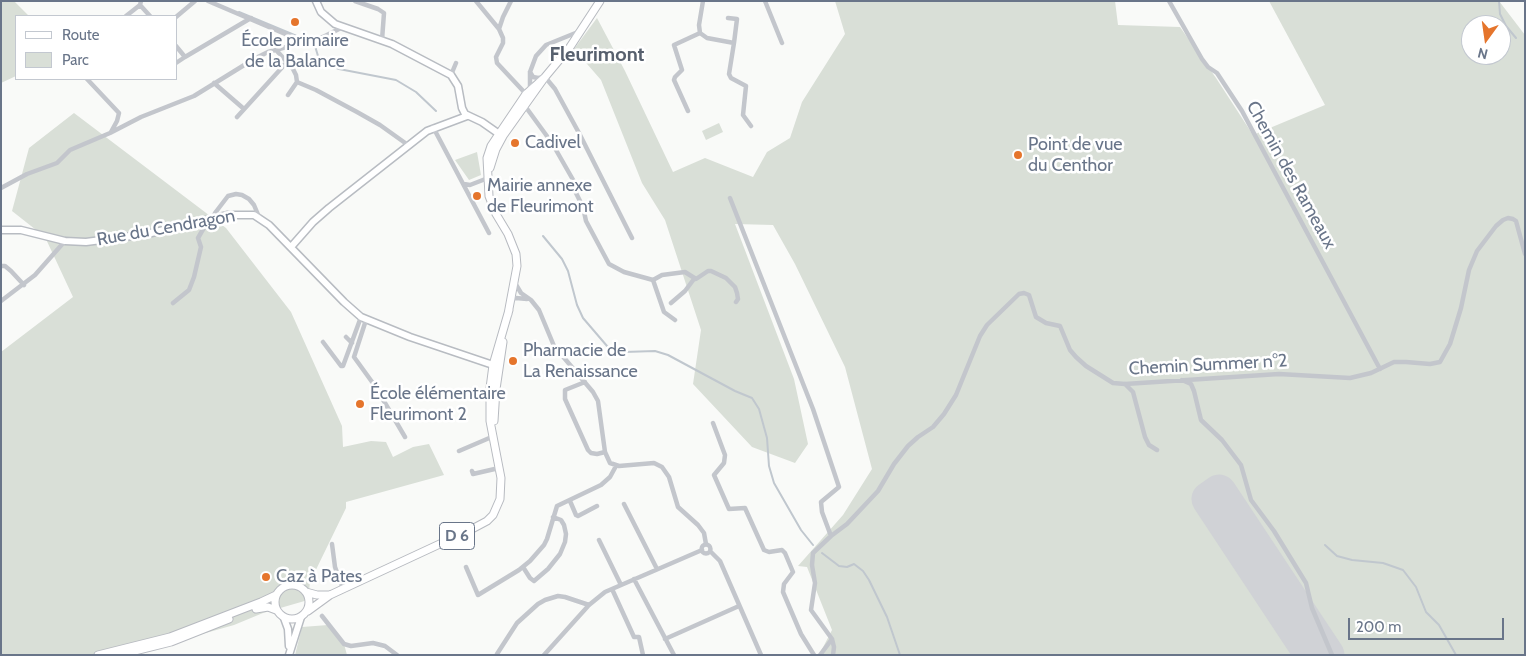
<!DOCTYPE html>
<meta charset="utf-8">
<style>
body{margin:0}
#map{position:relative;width:1526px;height:656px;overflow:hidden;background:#f9faf8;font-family:Cabin,sans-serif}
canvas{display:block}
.frame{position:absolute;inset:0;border:2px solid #697589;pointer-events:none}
.legend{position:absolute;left:15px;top:15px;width:162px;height:65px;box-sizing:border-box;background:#fff;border:1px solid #c3c8d0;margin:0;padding:6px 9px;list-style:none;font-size:15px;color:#697589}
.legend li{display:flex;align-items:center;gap:10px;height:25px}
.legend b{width:25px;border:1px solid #c3c8d0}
.north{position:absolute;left:1461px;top:15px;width:50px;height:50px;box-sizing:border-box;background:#fff;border:1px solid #c3c8d0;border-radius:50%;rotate:194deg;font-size:14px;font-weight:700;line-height:20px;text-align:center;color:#697589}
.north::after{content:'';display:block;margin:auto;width:18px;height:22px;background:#e5752c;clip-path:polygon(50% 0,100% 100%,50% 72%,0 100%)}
.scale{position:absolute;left:1348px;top:618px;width:156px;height:22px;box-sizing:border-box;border:2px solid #697589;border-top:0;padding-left:6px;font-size:15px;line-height:18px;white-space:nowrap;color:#697589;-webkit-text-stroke:4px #fff;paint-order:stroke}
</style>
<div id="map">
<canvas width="1526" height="656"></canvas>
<div class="frame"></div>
<ul class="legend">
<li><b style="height:6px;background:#fff"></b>Route</li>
<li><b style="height:14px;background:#d9dfd7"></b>Parc</li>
</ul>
<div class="north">N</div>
<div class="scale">200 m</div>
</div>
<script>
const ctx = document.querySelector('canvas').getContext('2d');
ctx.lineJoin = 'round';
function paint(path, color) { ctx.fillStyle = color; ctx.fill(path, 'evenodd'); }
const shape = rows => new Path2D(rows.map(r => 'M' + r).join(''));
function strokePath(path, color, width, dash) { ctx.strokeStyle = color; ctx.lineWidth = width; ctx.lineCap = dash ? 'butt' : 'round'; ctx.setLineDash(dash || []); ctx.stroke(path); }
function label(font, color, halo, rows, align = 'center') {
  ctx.font = font + ' Cabin,sans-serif'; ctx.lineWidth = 5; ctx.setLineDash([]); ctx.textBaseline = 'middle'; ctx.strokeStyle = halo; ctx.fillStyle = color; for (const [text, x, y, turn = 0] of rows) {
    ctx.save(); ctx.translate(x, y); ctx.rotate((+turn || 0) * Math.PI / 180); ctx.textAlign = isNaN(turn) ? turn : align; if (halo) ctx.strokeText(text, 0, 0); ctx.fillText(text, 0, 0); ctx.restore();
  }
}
const green = shape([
 [1,1,14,1,29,16,16,16,16,76,1,83],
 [835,1,1115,1,1118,25,1180,27,1216,78,1253,135,1325,105,1269,1,1499,1,1525,35,1525,655,819,655,832,630,807,567,798,566,843,515,872,469,845,367,795,264,773,225,735,224,794,379,808,444,795,463,752,447,693,384,701,330,665,220,642,183,601,80,574,49,597,18,625,71,673,172,705,158,753,177,767,152,790,138,802,102,845,34],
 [1471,25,1501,25,1501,55,1471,55],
 [74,113,226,228,291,312,342,426,343,447,371,441,386,442,393,457,413,447,429,444,444,475,346,502,346,508,310,582,308,600,263,613,234,625,128,655,1,655,1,352,73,297,45,237,12,211,29,148],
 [719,123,723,132,706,140,702,131],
 [477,152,481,175,469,180,455,160],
 [328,625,344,644,347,655,295,655,302,627]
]);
const stream = shape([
 [1499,1,1500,14,1506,26,1516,38],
 [239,12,304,39],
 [315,46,318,56,324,63,339,69,396,80,416,92,436,111],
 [543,236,562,259,568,271,577,305,583,318,607,346,617,351,624,352,655,351,668,355,735,391,752,398,759,409,767,438,769,466,774,483,801,530,813,545],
 [1325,545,1337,556,1352,560,1383,563,1403,570,1416,587,1426,612,1439,625,1456,655],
 [822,553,839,566,847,567,854,564,863,571,869,580,887,617,900,655]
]);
const runway = shape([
 [1312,655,1209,499,1219,492,1327,655]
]);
const street = shape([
 [208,1,304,42],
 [355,1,378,9,384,13,382,40],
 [476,1,499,29,503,38,503,43,496,57,497,63,526,94],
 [703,1,699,25,700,33,707,38,734,43,729,74,731,78,746,86,743,115,751,126],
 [765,1,782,43],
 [1169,1,1202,59,1208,67,1217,73,1242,111,1380,369],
 [140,5,150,16],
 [126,16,140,5,141,1],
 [176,17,195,1],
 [728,18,737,19,734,43],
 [499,29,503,17,511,1],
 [176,46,185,57,251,18],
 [277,51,293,69,296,75,297,82],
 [176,63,185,57],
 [530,72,533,77,538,78,545,77,555,89,579,133,632,238],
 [451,75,456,63],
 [87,79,119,113,117,121,111,132],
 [297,82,316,90,357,112,380,125,408,145],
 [214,83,244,109],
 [530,89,530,72,536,56,546,45,578,32],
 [288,95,297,82],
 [525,106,552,143,576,185,576,193,583,207,586,221,609,264,624,272,653,280,664,312,675,320],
 [688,111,674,80,675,77,682,70,674,45,700,33],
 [237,117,287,62],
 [433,127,489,233],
 [464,184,470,185,488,178],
 [1,188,27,174,57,163,70,150,110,133,141,117,194,96,254,59,268,52,323,37,343,27],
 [730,198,813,409,839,487,821,502,822,512,831,536],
 [214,218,215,213,228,196,236,194,242,195,249,199,254,205,259,217],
 [1,266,5,266,11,271,24,285],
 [653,280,662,275,685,272,696,279,708,271,711,271,726,278,735,287,737,293,738,299,736,302],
 [515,283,521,293,531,300,539,310,554,346,593,392,598,401,605,452,610,463,619,466,654,463,662,467,669,477,678,507,698,525,704,533,706,544],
 [511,299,516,298,527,299],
 [1,301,35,275,65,241],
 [173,303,189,290,194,277,201,247,198,238,209,219],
 [671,303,685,291,694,279],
 [366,320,354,357,375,386,405,437],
 [346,337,352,343],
 [323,342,341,366,343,366,361,317],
 [1182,380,1191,384,1194,391,1201,420,1222,440,1241,465,1251,500,1274,531,1306,583,1312,608,1332,655],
 [585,382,565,390,565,399,588,450,591,453,597,454,605,452],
 [1125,384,1133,392,1145,437,1149,445,1157,450],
 [713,423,725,455,724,463,714,475,729,509,745,508,764,550,769,552,782,550,785,553,793,572,784,584,783,592,801,634,814,655],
 [459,451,494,436],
 [472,471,473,474,499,468],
 [570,501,576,515,578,516,597,506],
 [624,504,657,569],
 [599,540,621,585],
 [332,544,335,567,343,589],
 '701.5 549a4.5 4.5 0 1 1 9 0a4.5 4.5 0 1 1-9 0Z',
 [710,551,720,561,761,655],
 [466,567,478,595,519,570,530,561,544,545,547,539,557,506,601,485,610,477,616,466],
 [523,567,530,578,534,581,548,569,560,554,565,542,566,534,564,525,561,520,553,517],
 [634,579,674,655],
 [612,589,634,637,639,637,643,655],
 [322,616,344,644,351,646,373,643,385,646,397,655],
 [665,639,739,606],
 [497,654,517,623,538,604,545,600,558,596,565,597,589,605],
 [544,655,589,605,605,592,702,550],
 [820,655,832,639],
 [833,655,834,647,832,639,811,610,815,583,812,565,813,553,831,536,847,524,878,491,894,464,908,446,918,437,933,427,944,414,956,395,980,336,987,325,1019,294,1024,293,1029,295,1036,317,1046,323,1060,326,1070,350,1076,357,1086,366,1113,383,1125,384,1279,374,1350,378,1371,373,1394,362,1406,362,1430,364,1440,362,1450,344,1461,308,1469,270,1477,251,1496,226,1503,220,1508,218,1513,219,1516,221,1525,254]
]);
const secondary = shape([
 [316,1,321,12,335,24,392,44,451,75,458,86,462,108,465,114,482,122,502,136],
 [1,230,21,230,65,241,86,242,147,234,228,215,254,215,269,225,344,302,361,317,410,337,493,365],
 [291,247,313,222,329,208,427,131,467,116],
 [284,618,288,629,289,646],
 [289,655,301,617]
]);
const primary = shape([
 [490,168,496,149,503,136,545,77,570,47,600,1],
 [508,314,517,266,516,254,508,234,496,214,489,196,487,158,491,146,499,134,526,94,545,77],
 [494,421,496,389,503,342],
 '275 602a17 17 0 1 1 34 0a17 17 0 1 1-34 0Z',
 [306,592,317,595,329,595],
 [256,609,268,607,276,610],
 [308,611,330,595,472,529,487,521,493,515,500,499,501,478,490,421,490,388,493,365,509,310],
 [98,655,170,637,261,602,276,595],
 [119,655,171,642,229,619]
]);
const markers = [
 [295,22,5,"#e5752c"],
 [515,143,5,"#e5752c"],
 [1018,155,5,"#e5752c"],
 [477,196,5,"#e5752c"],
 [513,361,5,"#e5752c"],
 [360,404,5,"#e5752c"],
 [266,577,5,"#e5752c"]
];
const shields = [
 [457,536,35]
];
const shieldNames = [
 ["D 6",457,536]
];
const poiNames = [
 ["École primaire",295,41,"center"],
 ["de la Balance",295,62,"center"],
 ["Cadivel",525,143],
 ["Point de vue",1028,145],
 ["du Centhor",1028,166],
 ["Mairie annexe",487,186],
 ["de Fleurimont",487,207],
 ["Pharmacie de",523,351],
 ["La Renaissance",523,372],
 ["École élémentaire",370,394],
 ["Fleurimont 2",370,415],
 ["Caz à Pates",276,577]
];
const streetNames = [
 ["Chemin des Rameaux",1291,175,61],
 ["Rue du Cendragon",166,228,-10],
 ["Chemin Summer n°2",1208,365,-3]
];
const quarterNames = [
 ["Fleurimont",597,55]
];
paint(green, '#d9dfd7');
strokePath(stream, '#c0c7ce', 2);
strokePath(runway, '#d0d2d6', 35);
strokePath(secondary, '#b8bcc2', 9);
strokePath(primary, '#b7bac0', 9);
strokePath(street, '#c3c6cc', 4.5);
strokePath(secondary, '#fff', 6);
strokePath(primary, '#fff', 7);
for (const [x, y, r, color] of markers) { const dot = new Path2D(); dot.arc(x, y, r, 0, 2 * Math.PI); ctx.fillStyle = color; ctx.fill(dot); strokePath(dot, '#fff', 2); }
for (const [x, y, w] of shields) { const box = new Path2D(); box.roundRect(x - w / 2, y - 13.5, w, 27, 4); ctx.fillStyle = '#fff'; ctx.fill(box); strokePath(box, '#697589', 1); }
label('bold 16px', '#697589', null, shieldNames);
label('18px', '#697589', '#fff', poiNames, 'left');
label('18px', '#697589', '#fff', streetNames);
label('bold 20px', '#57606e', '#fff', quarterNames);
</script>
